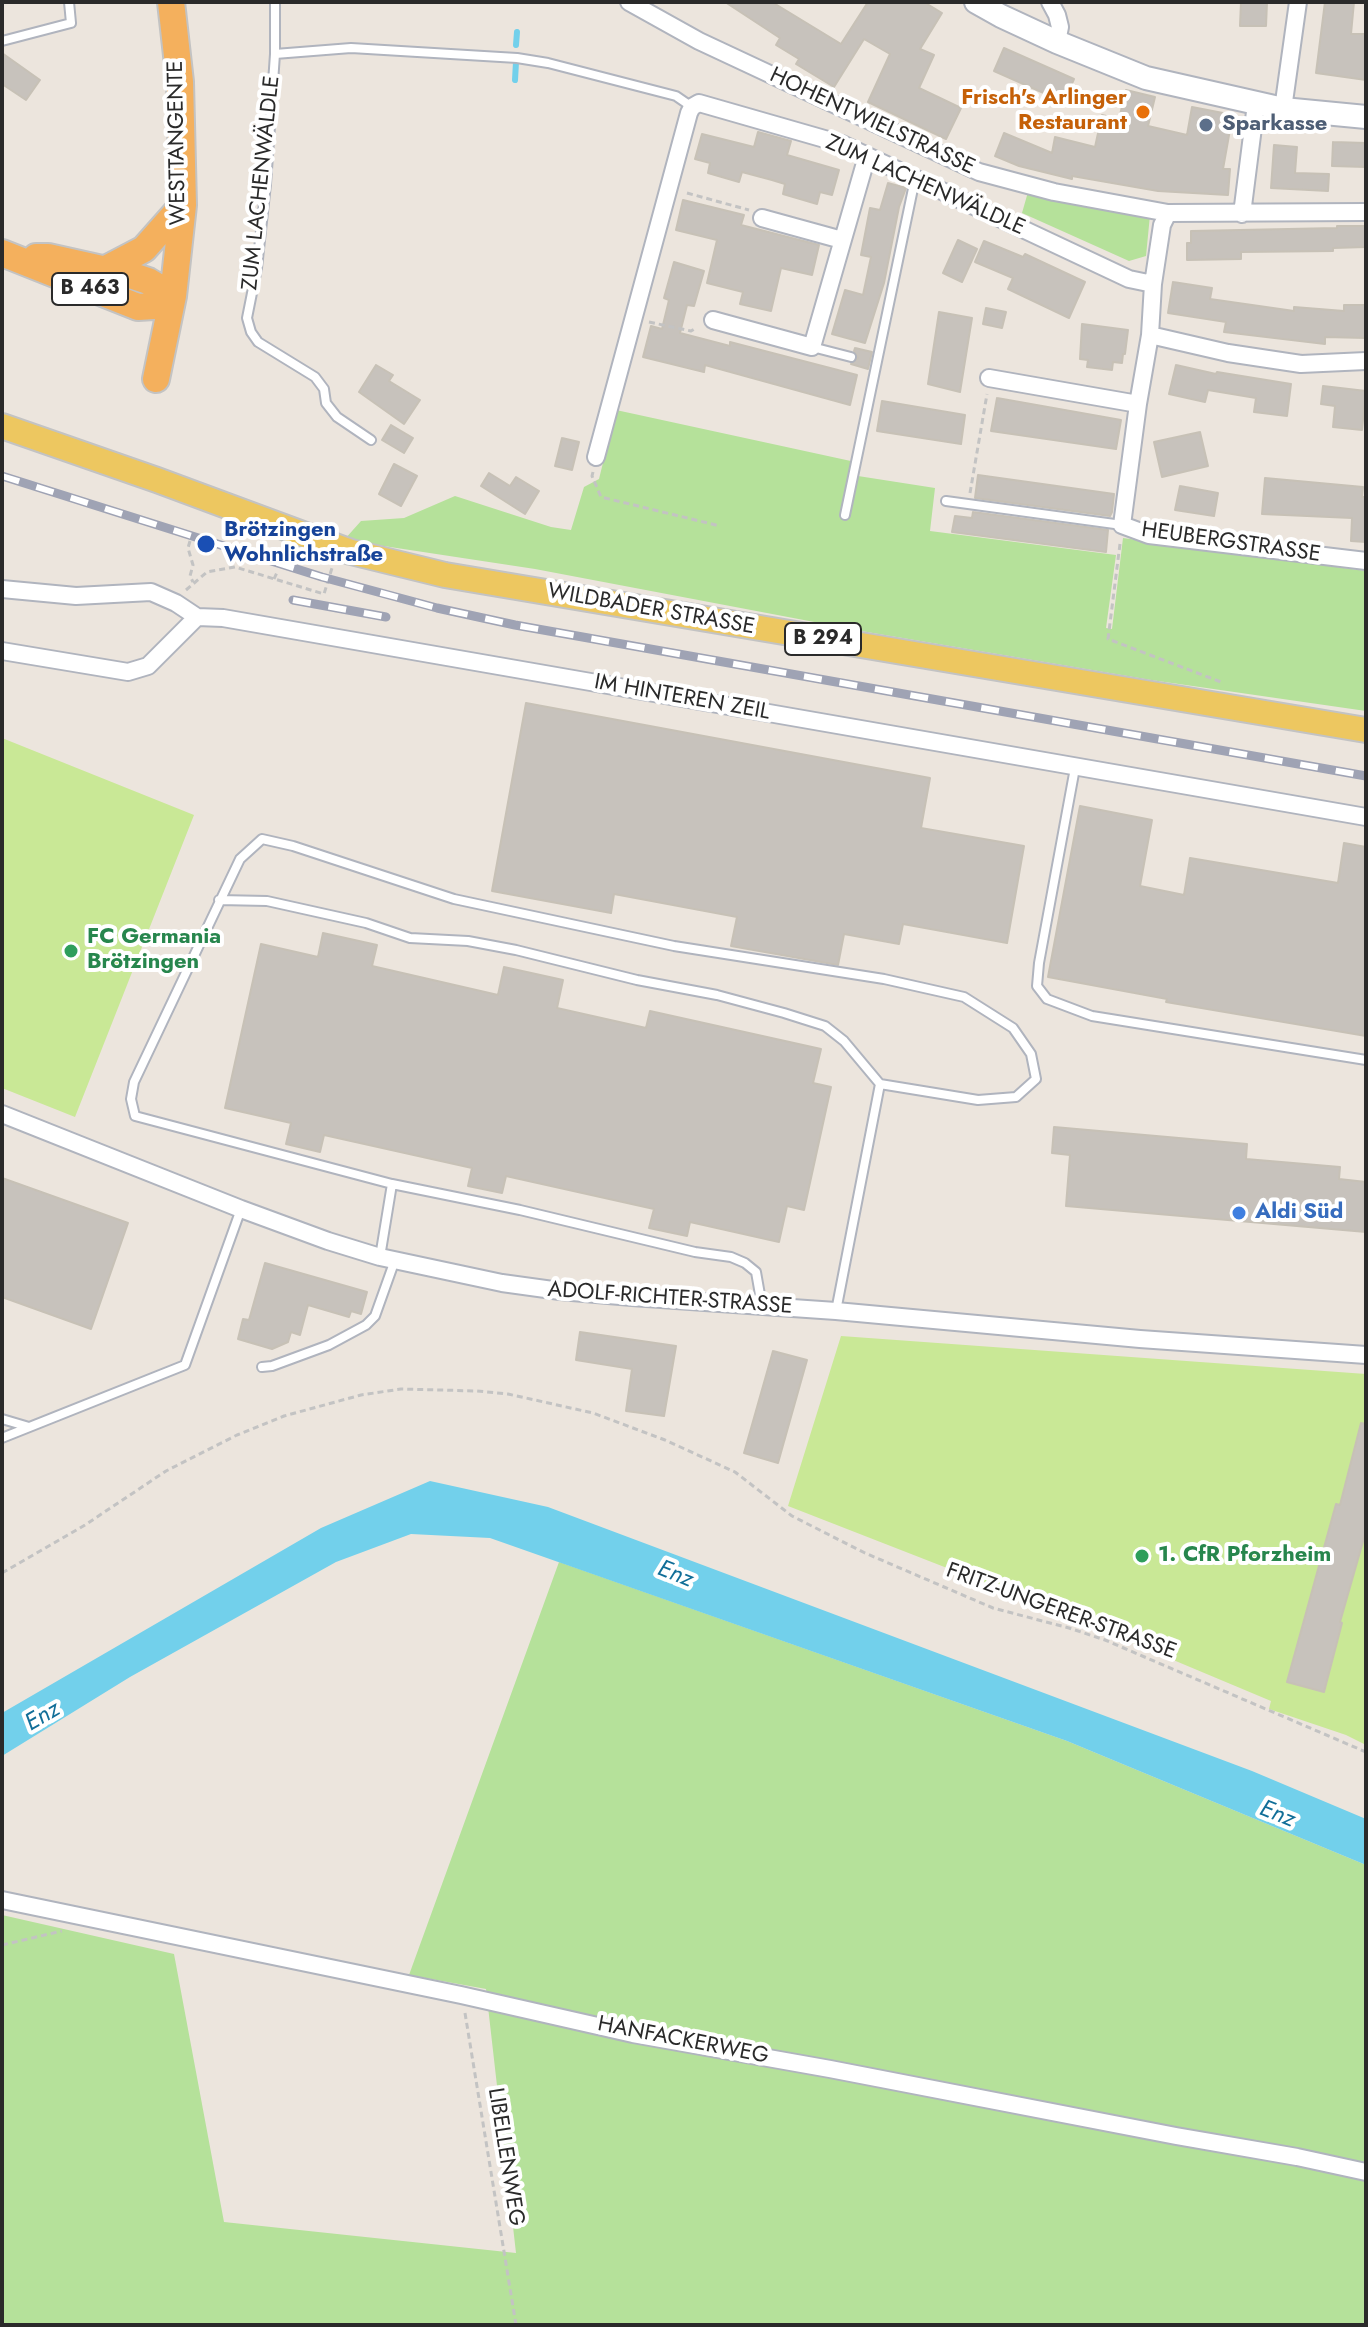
<!DOCTYPE html>
<meta charset="utf-8">
<style>
body{margin:0}
#map{position:relative;width:1368px;height:2327px;overflow:hidden;background:#ece5dd;font-family:Jost,sans-serif}
canvas{display:block}
.frame{position:absolute;inset:0;border:4px solid #2a2a2a;pointer-events:none}
</style>
<div id="map">
<canvas width="1368" height="2327"></canvas>
<div class="frame"></div>
</div>
<script>
const ctx = document.querySelector('canvas').getContext('2d');
ctx.lineJoin = 'round';
function paint(path, color) { ctx.fillStyle = color; ctx.fill(path, 'evenodd'); }
const shape = rows => new Path2D(rows.map(r => 'M' + r).join(''));
function strokePath(path, color, width, dash) { ctx.strokeStyle = color; ctx.lineWidth = width; ctx.lineCap = dash ? 'butt' : 'round'; ctx.setLineDash(dash || []); ctx.stroke(path); }
function label(font, color, halo, rows, align = 'center') {
  ctx.font = font + ' Jost,sans-serif'; ctx.lineWidth = 8; ctx.setLineDash([]); ctx.textBaseline = 'middle'; ctx.strokeStyle = halo; ctx.fillStyle = color; for (const [text, x, y, turn = 0] of rows) {
    ctx.save(); ctx.translate(x, y); ctx.rotate((+turn || 0) * Math.PI / 180); ctx.textAlign = isNaN(turn) ? turn : align; if (halo) ctx.strokeText(text, 0, 0); ctx.fillText(text, 0, 0); ctx.restore();
  }
}
const green = shape([
 [1028,192,1150,215,1146,256,1129,261,1022,213],
 [616,410,860,463,858,476,935,488,930,531,1116,555,1106,628,1112,629,1123,538,1366,571,1366,711,1151,680,867,632,535,569,344,540,361,521,404,518,455,496,551,527,571,530,584,487,599,479],
 [559,1562,1067,1741,1366,1865,1366,2325,2,2325,2,1915,174,1954,224,2222,516,2253,486,1989,409,1975]
]);
const pitch = shape([
 [2,738,194,815,75,1117,2,1088],
 [841,1336,1366,1374,1366,1745,1346,1735,1269,1709,1271,1701,1047,1607,788,1506]
]);
const water = shape([
 [430,1481,548,1507,1252,1771,1366,1819,1366,1865,1067,1741,490,1538,411,1534,336,1562,130,1677,2,1756,2,1713,321,1528]
]);
const stream = shape([
 [516,45,517,32],
 [515,80,516,62]
]);
const building = shape([
 [725,2,772,2,841,44,868,2,924,2,942,13,920,49,934,55,919,88,961,108,946,139,868,102,890,54,864,39,834,87,796,64,799,59,776,45,780,38,725,2],
 [1241,2,1267,2,1266,26,1240,26,1241,2],
 [1325,2,1354,2,1351,34,1366,34,1366,80,1316,73,1325,2],
 [1004,48,1074,79,1064,102,994,71,1004,48],
 [2,53,40,80,26,100,2,84,2,53],
 [1126,90,1155,97,1148,126,1187,135,1192,107,1223,113,1221,122,1231,124,1223,169,1230,169,1228,195,1158,191,1072,176,1072,179,1019,166,995,156,1004,133,1052,153,1055,137,1095,147,1102,115,1119,119,1126,90],
 [758,132,791,141,787,155,839,170,832,195,820,192,817,204,783,194,785,184,772,180,742,172,739,182,708,173,710,163,695,159,702,134,754,147,758,132],
 [1333,142,1366,143,1366,167,1332,166,1333,142],
 [1274,145,1297,147,1295,173,1329,174,1328,191,1271,188,1274,145],
 [888,183,906,188,899,207,884,283,865,343,832,334,845,290,863,295,871,257,861,255,870,208,880,210,888,183],
 [683,200,744,215,741,225,819,245,812,275,781,268,771,311,740,304,743,292,707,283,717,240,676,230,683,200],
 [1337,226,1366,226,1366,247,1333,248,1333,251,1241,252,1241,259,1187,260,1187,243,1191,243,1191,231,1337,228,1337,226],
 [958,240,977,249,962,282,943,273,958,240],
 [984,241,1023,257,1025,254,1085,282,1069,318,1008,289,1013,278,975,262,984,241],
 [674,262,704,271,694,306,687,305,680,333,730,346,730,342,857,375,850,405,705,365,704,372,643,357,651,326,662,329,669,300,664,298,674,262],
 [1173,282,1212,288,1210,299,1294,311,1294,307,1344,311,1344,305,1366,305,1366,338,1325,337,1325,344,1224,332,1226,322,1168,313,1173,282],
 [986,308,1006,312,1002,328,983,324,986,308],
 [939,312,972,318,960,392,928,384,939,312],
 [1082,324,1128,330,1125,354,1123,354,1122,363,1113,362,1112,370,1087,367,1088,360,1080,359,1082,324],
 [855,348,872,352,868,369,851,364,858,358,854,351,855,348],
 [376,365,393,375,389,381,420,400,404,424,359,392,376,365],
 [1176,365,1216,374,1217,372,1291,384,1287,416,1254,412,1256,398,1208,390,1205,402,1169,394,1176,365],
 [1323,386,1366,391,1362,430,1333,427,1335,406,1321,404,1323,386],
 [997,398,1121,420,1116,449,991,431,997,398],
 [882,401,965,415,961,444,877,431,882,401],
 [391,425,413,438,404,453,382,440,391,425],
 [1200,432,1208,466,1162,477,1154,442,1200,432],
 [562,438,579,442,572,470,555,466,562,438],
 [394,464,417,476,401,506,379,494,394,464],
 [489,473,510,486,516,477,539,491,525,514,481,486,489,473],
 [978,475,1114,494,1112,512,1110,516,975,498,978,475],
 [1265,478,1363,487,1362,497,1366,497,1366,542,1351,541,1352,518,1262,514,1265,478],
 [1180,486,1218,493,1214,516,1175,510,1180,486],
 [973,512,1108,530,1106,552,952,532,955,516,972,518,973,512],
 [526,703,930,778,921,828,1024,846,1007,943,903,924,899,944,844,934,838,965,731,946,737,917,614,894,611,913,492,891,526,703],
 [1080,806,1152,820,1140,886,1184,895,1190,858,1338,883,1344,843,1366,847,1366,1036,1166,1002,1167,999,1048,977,1080,806],
 [323,933,377,945,372,966,498,995,504,967,563,980,557,1008,646,1028,650,1011,821,1049,813,1083,831,1087,804,1210,787,1206,779,1242,690,1222,687,1236,649,1228,654,1209,506,1176,502,1193,468,1186,472,1168,324,1135,320,1152,286,1144,291,1123,225,1108,261,944,318,957,323,933],
 [1054,1127,1247,1144,1246,1159,1340,1167,1339,1179,1366,1182,1366,1232,1066,1206,1070,1155,1052,1153,1054,1127],
 [2,1178,128,1223,91,1329,2,1297,2,1178],
 [265,1263,367,1292,361,1314,351,1311,349,1317,308,1305,300,1335,291,1332,288,1342,272,1349,238,1339,243,1319,249,1320,265,1263],
 [580,1332,676,1346,664,1416,626,1411,632,1369,576,1360,580,1332],
 [773,1351,807,1360,778,1463,744,1453,773,1351],
 [1361,1423,1366,1424,1366,1531,1340,1622,1342,1623,1324,1692,1287,1682,1336,1504,1340,1505,1361,1423]
]);
const path = shape([
 [687,193,749,210],
 [649,322,691,331,696,328],
 [593,472,592,476,601,497,720,526],
 [970,493,987,394],
 [190,541,188,548,193,565,190,576,193,582],
 [1120,544,1108,639,1221,682],
 [274,579,278,570],
 [186,590,207,572,235,567,324,594,332,568],
 [2,1573,85,1525,166,1471,237,1435,284,1416,361,1395,401,1389,477,1391,508,1394,593,1413,665,1440,735,1472,792,1516,865,1553,993,1608,1069,1628,1105,1640,1366,1752],
 [2,1945,62,1931],
 [465,2013,516,2325]
]);
const service = shape([
 [275,2,275,54,266,184,257,268,247,318,251,332,258,342,315,377,324,389,326,403,337,417,371,440],
 [2,41,71,23,69,2],
 [275,54,351,48,517,58,548,63,676,96,692,107],
 [812,347,851,357],
 [946,501,1122,525],
 [845,515,915,179],
 [1075,768,1039,963,1037,986,1047,999,1092,1016,1366,1060],
 [219,900,267,901,366,923,410,938,468,941,516,950,637,980,717,995,784,1013,825,1026,844,1041,880,1084],
 [392,1184,520,1210,695,1252,731,1257,745,1263,756,1272,762,1306],
 [380,1257,392,1184,135,1116,131,1099,134,1082,240,859,262,839,293,846,454,899,674,946,884,979,964,997,1013,1028,1031,1054,1036,1079,1016,1097,978,1100,880,1084,836,1311],
 [262,1367,272,1366,329,1345,366,1325,375,1316,395,1260],
 [2,1419,29,1427],
 [2,1438,185,1365,241,1209]
]);
const minor = shape([
 [629,2,699,41,979,172,1054,192,1168,213,1366,212],
 [1050,2,1057,15,1060,27,1057,42],
 [1283,109,1298,2],
 [1168,213,1162,225,1153,284,1150,335,1138,404,1122,525,1149,535,1366,561],
 [1242,214,1256,104],
 [762,218,842,240],
 [713,320,812,347,867,156],
 [1150,335,1228,353,1301,364,1366,361],
 [989,378,1138,404],
 [596,457,689,113,692,107,699,103,842,144,1129,279,1153,284],
 [2,589,76,596,151,592,176,603,197,617,223,618,1366,817],
 [2,651,128,672,148,666,197,617],
 [2,1114,241,1209,328,1241,380,1257,502,1283,560,1291,632,1297,836,1311,1140,1339,1366,1355],
 [2,1900,461,1995,633,2034,830,2069,1176,2136,1297,2157,1366,2172]
]);
const secondary = shape([
 [976,2,1001,16,1057,42,1146,78,1283,109,1366,117]
]);
const primary = shape([
 [2,426,157,480,351,552,445,575,1366,730]
]);
const trunk = shape([
 [2,253,138,307,154,306,173,296],
 [36,257,48,257,133,276,148,281,173,296],
 [104,270,144,249,183,205],
 [156,379,173,296,183,205,180,82,171,2]
]);
const rail = shape([
 [2,476,322,577,437,608,515,625,1366,776],
 [293,600,386,617]
]);
const markers = [
 [1143,112,8,"#e8710a"],
 [1206,125,8,"#5c6f8a"],
 [206,544,10,"#1a4fb4"],
 [71,951,8,"#2e9e5b"],
 [1239,1213,8,"#3f7fe0"],
 [1142,1556,8,"#2e9e5b"]
];
const shields = [
 [90,289,76],
 [823,639,76]
];
const shieldNames = [
 ["B 463",90,289],
 ["B 294",823,639]
];
const foodNames = [
 ["Frisch's Arlinger",1127,99],
 ["Restaurant",1127,124]
];
const streetNames = [
 ["HOHENTWIELSTRASSE",872,122,25],
 ["WESTTANGENTE",178,143,-91],
 ["ZUM LACHENWÄLDLE",262,183,-84],
 ["ZUM LACHENWÄLDLE",925,186,24],
 ["HEUBERGSTRASSE",1231,543,8],
 ["WILDBADER STRASSE",651,610,10],
 ["IM HINTEREN ZEIL",682,698,10],
 ["ADOLF-RICHTER-STRASSE",670,1299,4],
 ["FRITZ-UNGERER-STRASSE",1061,1612,20],
 ["HANFACKERWEG",683,2041,11],
 ["LIBELLENWEG",505,2157,81]
];
const serviceNames = [
 ["Sparkasse",1222,125]
];
const transitNames = [
 ["Brötzingen",224,531],
 ["Wohnlichstraße",224,556]
];
const leisureNames = [
 ["FC Germania",87,938],
 ["Brötzingen",87,963],
 ["1. CfR Pforzheim",1158,1556]
];
const shopNames = [
 ["Aldi Süd",1255,1213]
];
const waterNames = [
 ["Enz",675,1575,22],
 ["Enz",43,1717,-30],
 ["Enz",1277,1815,22]
];
paint(green, '#b5e19a');
paint(pitch, '#c9e896');
paint(water, '#72d0eb');
strokePath(stream, '#72d0eb', 6);
paint(building, '#c7c2bc');
strokePath(building, '#c7c1b6', 2);
strokePath(service, '#b0b4be', 12);
strokePath(minor, '#b0b4be', 20);
strokePath(secondary, '#b0b4be', 26);
strokePath(primary, '#c3c3c3', 28);
strokePath(trunk, '#c3c3c3', 30);
strokePath(path, '#c3c3c3', 3, [6, 4]);
strokePath(service, '#fff', 8);
strokePath(minor, '#fff', 16);
strokePath(secondary, '#fff', 22);
strokePath(primary, '#edc760', 24);
strokePath(trunk, '#f4b05d', 26);
strokePath(rail, '#9fa3b4', 9);
strokePath(rail, '#fff', 6, [18]);
for (const [x, y, r, color] of markers) { const dot = new Path2D(); dot.arc(x, y, r, 0, 2 * Math.PI); ctx.fillStyle = color; ctx.fill(dot); strokePath(dot, '#fff', 3); }
for (const [x, y, w] of shields) { const box = new Path2D(); box.roundRect(x - w / 2, y - 16, w, 32, 6); ctx.fillStyle = '#fff'; ctx.fill(box); strokePath(box, '#2a2a2a', 2); }
label('bold 20px', '#2a2a2a', null, shieldNames);
label('bold 22px', '#c56008', '#fff', foodNames, 'right');
label('22px', '#2a2a2a', '#fff', streetNames);
label('bold 22px', '#4e5e75', '#fff', serviceNames, 'left');
label('bold 22px', '#164399', '#fff', transitNames, 'left');
label('bold 22px', '#27864d', '#fff', leisureNames, 'left');
label('bold 22px', '#366cbe', '#fff', shopNames, 'left');
label('italic 24px', '#116e98', '#fff', waterNames);
</script>
